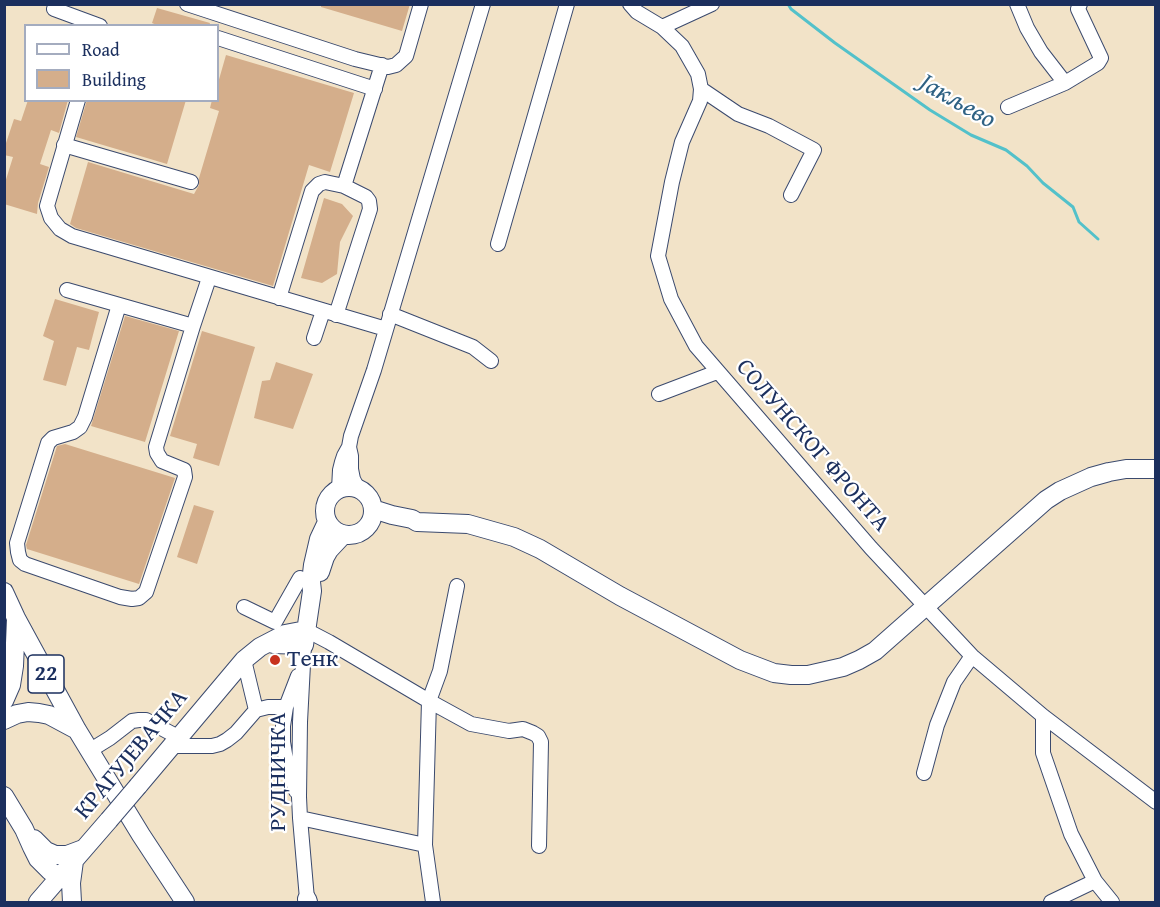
<!DOCTYPE html>
<meta charset="utf-8">
<style>
body{margin:0}
#map{position:relative;width:1160px;height:907px;overflow:hidden;background:#f2e3c8;font-family:"Gentium Book Plus",serif}
canvas{display:block}
.frame{position:absolute;inset:0;border:6px solid #1b2f5e;pointer-events:none}
.legend{position:absolute;left:24px;top:24px;width:195px;height:78px;box-sizing:border-box;background:#fff;border:2px solid #a4acbf;margin:0;padding:8px 10px;list-style:none;font-size:18px;color:#1b2f5e}
.legend li{display:flex;align-items:center;gap:12px;height:30px}
.legend b{width:30px;border:2px solid #a4acbf}
</style>
<div id="map">
<canvas width="1160" height="907"></canvas>
<div class="frame"></div>
<ul class="legend">
<li><b style="height:8px;background:#fff"></b>Road</li>
<li><b style="height:16px;background:#d4ae8b"></b>Building</li>
</ul>
</div>
<script>
const ctx = document.querySelector('canvas').getContext('2d');
ctx.lineJoin = 'round';
const shape = rows => new Path2D(rows.map(r => 'M' + r).join(''));
function strokePath(path, color, width, dash) { ctx.strokeStyle = color; ctx.lineWidth = width; ctx.lineCap = dash ? 'butt' : 'round'; ctx.setLineDash(dash || []); ctx.stroke(path); }
function paint(path, color) { ctx.fillStyle = color; ctx.fill(path, 'evenodd'); }
function label(font, color, halo, rows, align = 'center') {
  ctx.font = font + ' "Gentium Book Plus",serif'; ctx.lineWidth = 4.5; ctx.setLineDash([]); ctx.textBaseline = 'middle'; ctx.strokeStyle = halo; ctx.fillStyle = color; for (const [text, x, y, turn = 0] of rows) {
    ctx.save(); ctx.translate(x, y); ctx.rotate((+turn || 0) * Math.PI / 180); ctx.textAlign = isNaN(turn) ? turn : align; if (halo) ctx.strokeText(text, 0, 0); ctx.fillText(text, 0, 0); ctx.restore();
  }
}
const stream = shape([
 [788,4,791,9,835,43,930,110,971,135,1006,150,1027,166,1043,183,1073,207,1079,222,1098,239]
]);
const building = shape([
 [321,4,410,4,402,31,321,7],
 [157,8,210,23,209,26,159,26,152,23],
 [226,55,354,93,330,172,309,165,273,286,76,228,70,224,88,162,194,194,199,185,199,178,219,111,210,108,212,100,218,100,218,83],
 [28,100,68,100,59,133,51,130,40,164,49,167,38,203,37,214,4,204,4,186,13,157,4,155,4,149,14,119,21,121],
 [87,100,186,100,167,164,76,137],
 [324,198,342,204,353,216,340,242,337,274,322,283,301,278],
 [55,299,99,312,89,350,77,347,66,386,43,380,54,341,43,336],
 [125,316,179,331,145,442,91,426],
 [202,331,255,347,219,466,193,458,197,444,170,436],
 [276,362,313,374,293,429,254,418,262,381,270,380],
 [65,444,175,478,139,584,27,549,26,545,57,446],
 [194,505,214,511,197,564,177,557]
]);
const minor = shape([
 [187,4,355,59,388,67,396,65,406,56,421,4],
 [630,4,637,12,662,27,712,4],
 [1017,4,1027,28,1041,52,1065,83],
 [54,9,100,26],
 [662,27,682,46,698,74,701,89,700,101,682,142,672,182,658,256,671,299,696,346,871,548,972,656,1043,716,1156,802],
 [218,38,375,89],
 [701,89,738,114,769,126,814,150,791,195],
 [78,100,47,206,51,218,60,229,72,236,386,329],
 [1008,107,1065,83,1098,63,1101,58,1078,9,1080,4],
 [64,145,191,182],
 [344,186,382,65],
 [498,244,567,4],
 [67,290,193,326,209,278],
 [279,298,312,191,319,184,325,182,344,186,366,197,369,201,370,209,336,315],
 [119,305,85,417,80,427,73,432,53,438,48,443,17,543,18,552,20,560,25,564,120,597,132,599,139,598,146,592,185,477,184,470,162,461,157,453,156,447,193,326],
 [390,314,473,347,491,361],
 [314,338,323,311],
 [659,394,717,372],
 [339,489,340,470,342,462,344,456,349,447],
 [358,489,353,479,351,469,351,456,349,447,351,436,374,370,483,4],
 [244,607,275,622,300,578],
 [306,630,329,642,429,701,471,724,509,731,523,729,533,733,538,736,541,742,539,846],
 [304,645,300,722,299,797,300,818,307,899],
 [244,660,256,710],
 [1043,716,1043,753,1071,834,1095,881,1112,902],
 [171,746,212,746,220,744,227,740,236,733,256,710,268,707,286,707],
 [89,751,110,738,132,721,139,720,146,720,178,737],
 [924,773,937,725,954,682,972,656],
 [296,791,286,760,283,742,283,726,286,707,298,676],
 [300,818,425,845],
 [433,902,425,845,429,701,440,671,457,586],
 [1051,902,1095,881]
]);
const major = shape([
 '325 511a24 24 0 1 1 48 0a24 24 0 1 1-48 0Z',
 [373,509,392,515,412,519,417,522,468,524,514,537,540,549,620,596,740,660,774,673,791,675,808,675,843,667,859,660,875,651,1029,515,1046,500,1060,491,1091,477,1109,472,1126,469,1156,469],
 [320,572,325,557,329,550,343,535],
 [4,592,16,618,77,730,141,835,185,902],
 [273,644,304,645,312,591,311,582,313,565,319,539,327,522],
 [4,701,11,685,14,666,16,620],
 [4,720,17,714,28,712,39,713,49,715,77,730],
 [138,786,244,660,260,647,285,634,306,630],
 [4,796,24,829,32,847,38,859,50,871,60,877],
 [34,839,46,851,55,855,67,855,83,849],
 [307,899,308,902],
 [38,902,109,820],
 [72,902,71,883,74,861]
]);
const majorBridge = shape([
 [109,820,138,786]
]);
const markers = [
 [275,660,6,"#c8321e"]
];
const shields = [
 [46,674,36]
];
const shieldNames = [
 ["22",46,674]
];
const streetNames = [
 ["СОЛУНСКОГ ФРОНТА",812,446,49],
 ["КРАГУЈЕВАЧКА",132,755,-50],
 ["РУДНИЧКА",279,772,-90]
];
const poiNames = [
 ["Тенк",287,660]
];
const waterNames = [
 ["Јакљево",957,102,30]
];
strokePath(stream, '#53c1ca', 3);
paint(building, '#d4ae8b');
strokePath(minor, '#3b4a6e', 16);
strokePath(major, '#3b4a6e', 20);
strokePath(minor, '#fff', 14);
strokePath(major, '#fff', 18);
strokePath(majorBridge, '#3b4a6e', 20, []);
strokePath(majorBridge, '#fff', 18);
for (const [x, y, r, color] of markers) { const dot = new Path2D(); dot.arc(x, y, r, 0, 2 * Math.PI); ctx.fillStyle = color; ctx.fill(dot); strokePath(dot, '#fff', 2); }
for (const [x, y, w] of shields) { const box = new Path2D(); box.roundRect(x - w / 2, y - 19, w, 38, 4.5); ctx.fillStyle = '#fff'; ctx.fill(box); strokePath(box, '#1b2f5e', 1.5); }
label('bold 22px', '#1b2f5e', null, shieldNames);
label('24px', '#1b2f5e', '#fff', streetNames);
label('24px', '#1b2f5e', '#fff', poiNames, 'left');
label('italic 26px', '#2f6284', '#fff', waterNames);
</script>
